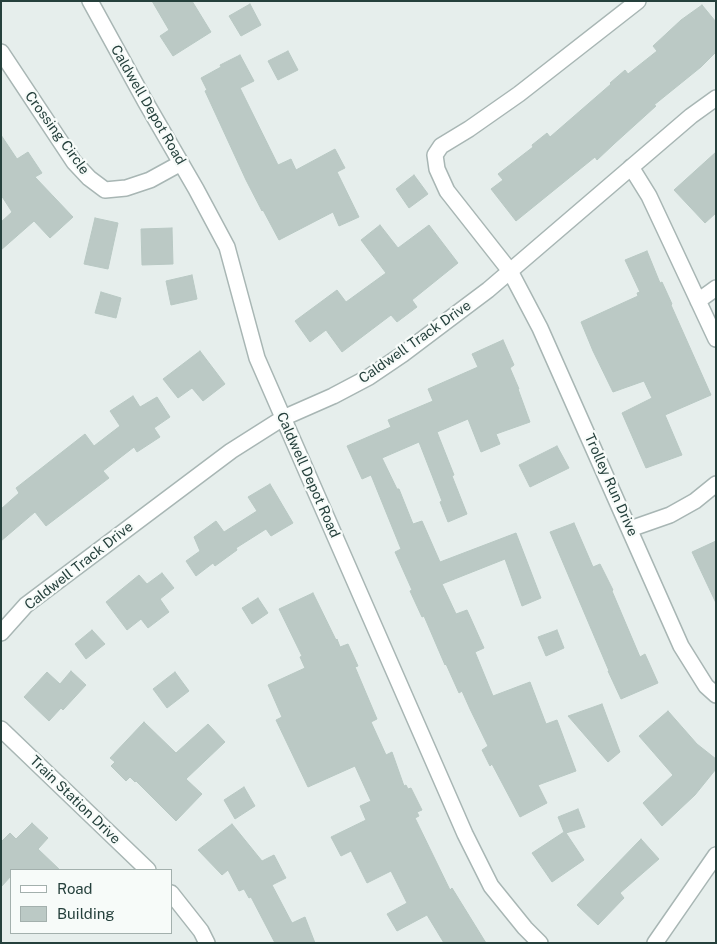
<!DOCTYPE html>
<style>
body{margin:0}
#map{position:relative;width:717px;height:944px;overflow:hidden;background:#e6eeec;font-family:"Public Sans",sans-serif}
canvas{display:block}
.frame{position:absolute;inset:0;border:2px solid #25403c;pointer-events:none}
.legend{position:absolute;left:10px;top:869px;width:162px;height:65px;box-sizing:border-box;background:#f7fbf9;border:1px solid #a3b0ad;margin:0;padding:6px 9px;list-style:none;font-size:15px;color:#25403c}
.legend li{display:flex;align-items:center;gap:10px;height:25px}
.legend b{width:25px;border:1px solid #a3b0ad}
</style>
<div id="map">
<canvas width="717" height="944"></canvas>
<div class="frame"></div>
<ul class="legend">
<li><b style="height:6px;background:#fff"></b>Road</li>
<li><b style="height:14px;background:#bbc9c5"></b>Building</li>
</ul>
</div>
<script>
const ctx = document.querySelector('canvas').getContext('2d');
ctx.lineJoin = 'round';
function paint(path, color) { ctx.fillStyle = color; ctx.fill(path, 'evenodd'); }
const shape = rows => new Path2D(rows.map(r => 'M' + r).join(''));
function strokePath(path, color, width, dash) { ctx.strokeStyle = color; ctx.lineWidth = width; ctx.lineCap = dash ? 'butt' : 'round'; ctx.setLineDash(dash || []); ctx.stroke(path); }
function label(font, color, halo, rows, align = 'center') {
  ctx.font = font + ' "Public Sans",sans-serif'; ctx.lineWidth = 4.5; ctx.setLineDash([]); ctx.textBaseline = 'middle'; ctx.strokeStyle = halo; ctx.fillStyle = color; for (const [text, x, y, turn = 0] of rows) {
    ctx.save(); ctx.translate(x, y); ctx.rotate((+turn || 0) * Math.PI / 180); ctx.textAlign = isNaN(turn) ? turn : align; if (halo) ctx.strokeText(text, 0, 0); ctx.fillText(text, 0, 0); ctx.restore();
  }
}
const building = shape([
 [152,1,192,1,211,32,173,56,160,36,169,30,152,1],
 [250,4,261,25,241,36,229,16,250,4],
 [702,5,716,22,716,52,701,67,654,105,656,106,614,144,597,160,595,157,516,221,491,189,503,180,498,174,533,147,532,145,547,133,550,137,611,84,610,83,625,70,628,74,657,51,653,46,681,20,702,5],
 [288,51,298,70,278,80,268,61,288,51],
 [240,55,254,81,240,88,278,165,291,159,296,170,335,149,345,168,337,172,359,217,339,226,333,212,279,240,263,210,262,211,246,180,205,91,207,90,201,78,221,67,220,65,240,55],
 [1,135,17,159,28,152,42,173,35,177,73,217,50,238,34,221,1,250,1,222,12,212,1,195,1,135],
 [716,152,716,213,705,223,674,190,716,152],
 [414,175,428,194,409,208,396,189,414,175],
 [95,218,118,223,108,269,84,264,95,218],
 [380,225,398,248,429,225,458,263,412,300,417,307,397,322,391,315,342,352,326,330,310,342,295,321,337,290,346,302,386,273,361,240,380,225],
 [172,228,173,264,142,265,141,229,172,228],
 [647,251,660,283,662,282,672,304,671,305,711,395,665,415,682,455,646,468,622,413,652,398,644,381,613,392,593,351,581,322,638,296,637,293,640,292,625,260,647,251],
 [192,275,197,299,171,305,166,281,192,275],
 [101,292,121,298,116,318,95,313,101,292],
 [503,340,514,365,510,368,519,389,518,389,530,422,496,434,500,444,481,452,468,419,437,432,454,475,452,476,467,514,448,522,440,502,442,501,419,442,382,458,397,489,399,489,413,524,422,521,440,562,516,533,541,598,522,606,505,559,442,584,456,614,467,610,484,648,475,652,493,696,530,682,546,724,557,720,576,771,538,785,547,803,520,817,492,764,490,766,482,750,488,746,470,709,462,691,459,693,446,664,445,665,424,616,422,617,410,591,412,590,395,552,401,549,371,475,362,479,347,446,391,427,388,420,433,401,428,389,478,367,472,354,503,340],
 [200,351,225,384,203,401,192,388,178,398,163,379,200,351],
 [133,396,140,407,157,397,170,417,154,428,160,437,137,452,134,447,103,471,109,478,46,526,35,512,1,541,1,509,19,493,16,488,85,434,94,446,120,426,110,411,133,396],
 [557,446,569,468,530,487,519,465,557,446],
 [270,484,293,523,271,536,266,529,236,548,237,550,215,566,213,563,196,576,186,561,200,551,194,537,216,521,224,532,257,511,248,497,270,484],
 [574,523,593,567,600,564,613,590,612,591,640,657,645,654,658,683,621,699,608,671,609,671,550,532,574,523],
 [716,541,716,603,692,552,716,541],
 [162,573,174,588,160,599,169,612,148,628,141,619,127,630,106,602,139,575,147,584,162,573],
 [313,593,336,640,337,639,340,647,348,644,358,666,355,667,377,719,371,722,386,755,392,752,404,786,406,785,408,789,411,788,422,810,417,812,419,816,415,818,450,890,452,888,486,943,444,943,427,915,397,931,387,914,407,903,391,871,367,883,351,851,341,856,331,837,366,820,360,806,371,801,355,766,308,787,276,720,282,717,268,685,305,668,300,657,302,656,279,609,313,593],
 [258,598,268,613,252,624,242,608,258,598],
 [92,630,105,644,86,659,75,644,92,630],
 [557,630,564,648,546,656,538,637,557,630],
 [71,671,86,685,63,710,61,708,49,721,24,697,47,672,60,684,71,671],
 [175,672,189,691,167,708,153,689,175,672],
 [602,704,620,752,608,762,568,716,602,704],
 [668,711,697,744,716,759,716,769,695,795,662,826,643,803,673,775,639,736,668,711],
 [144,722,176,753,208,724,225,742,186,779,202,794,176,821,136,781,135,782,130,777,126,781,111,766,115,762,110,758,144,722],
 [244,787,255,806,235,819,224,800,244,787],
 [578,809,585,827,566,833,584,860,552,882,532,853,564,832,558,817,578,809],
 [32,823,48,838,38,849,60,870,11,870,11,876,1,887,1,842,10,833,16,839,32,823],
 [232,824,262,861,274,855,286,878,272,885,292,923,305,917,315,943,275,943,251,897,249,898,244,889,239,891,228,870,222,875,198,850,232,824],
 [641,839,659,859,620,893,624,898,598,925,577,905,641,839]
]);
const minor = shape([
 [90,1,145,101,196,189,227,247,257,358,465,834,491,886,525,928,540,943],
 [638,1,519,94,469,129,441,146,435,155,437,169,447,191,510,271,540,328,681,646,706,686,716,695],
 [1,52,74,162,89,178,105,190,126,188,150,180,181,163],
 [631,167,649,196,716,339],
 [698,301,716,288],
 [630,529,670,515,695,501,716,484],
 [1,633,26,605,231,451,283,418,333,396,369,377,403,354,464,308,488,290,691,116,716,98],
 [1,729,148,870],
 [171,893,201,931,207,943],
 [655,943,716,855]
]);
const streetNames = [
 ["Caldwell Depot Road",148,105,60],
 ["Crossing Circle",57,133,54],
 ["Caldwell Track Drive",415,342,-35],
 ["Caldwell Depot Road",308,475,66],
 ["Trolley Run Drive",611,485,66],
 ["Caldwell Track Drive",79,566,-38],
 ["Train Station Drive",75,800,44]
];
paint(building, '#bbc9c5');
strokePath(building, '#b8c8c3', 1);
strokePath(minor, '#a8b6b4', 18);
strokePath(minor, '#fff', 15);
label('14px', '#25403c', '#f7fbf9', streetNames);
</script>
